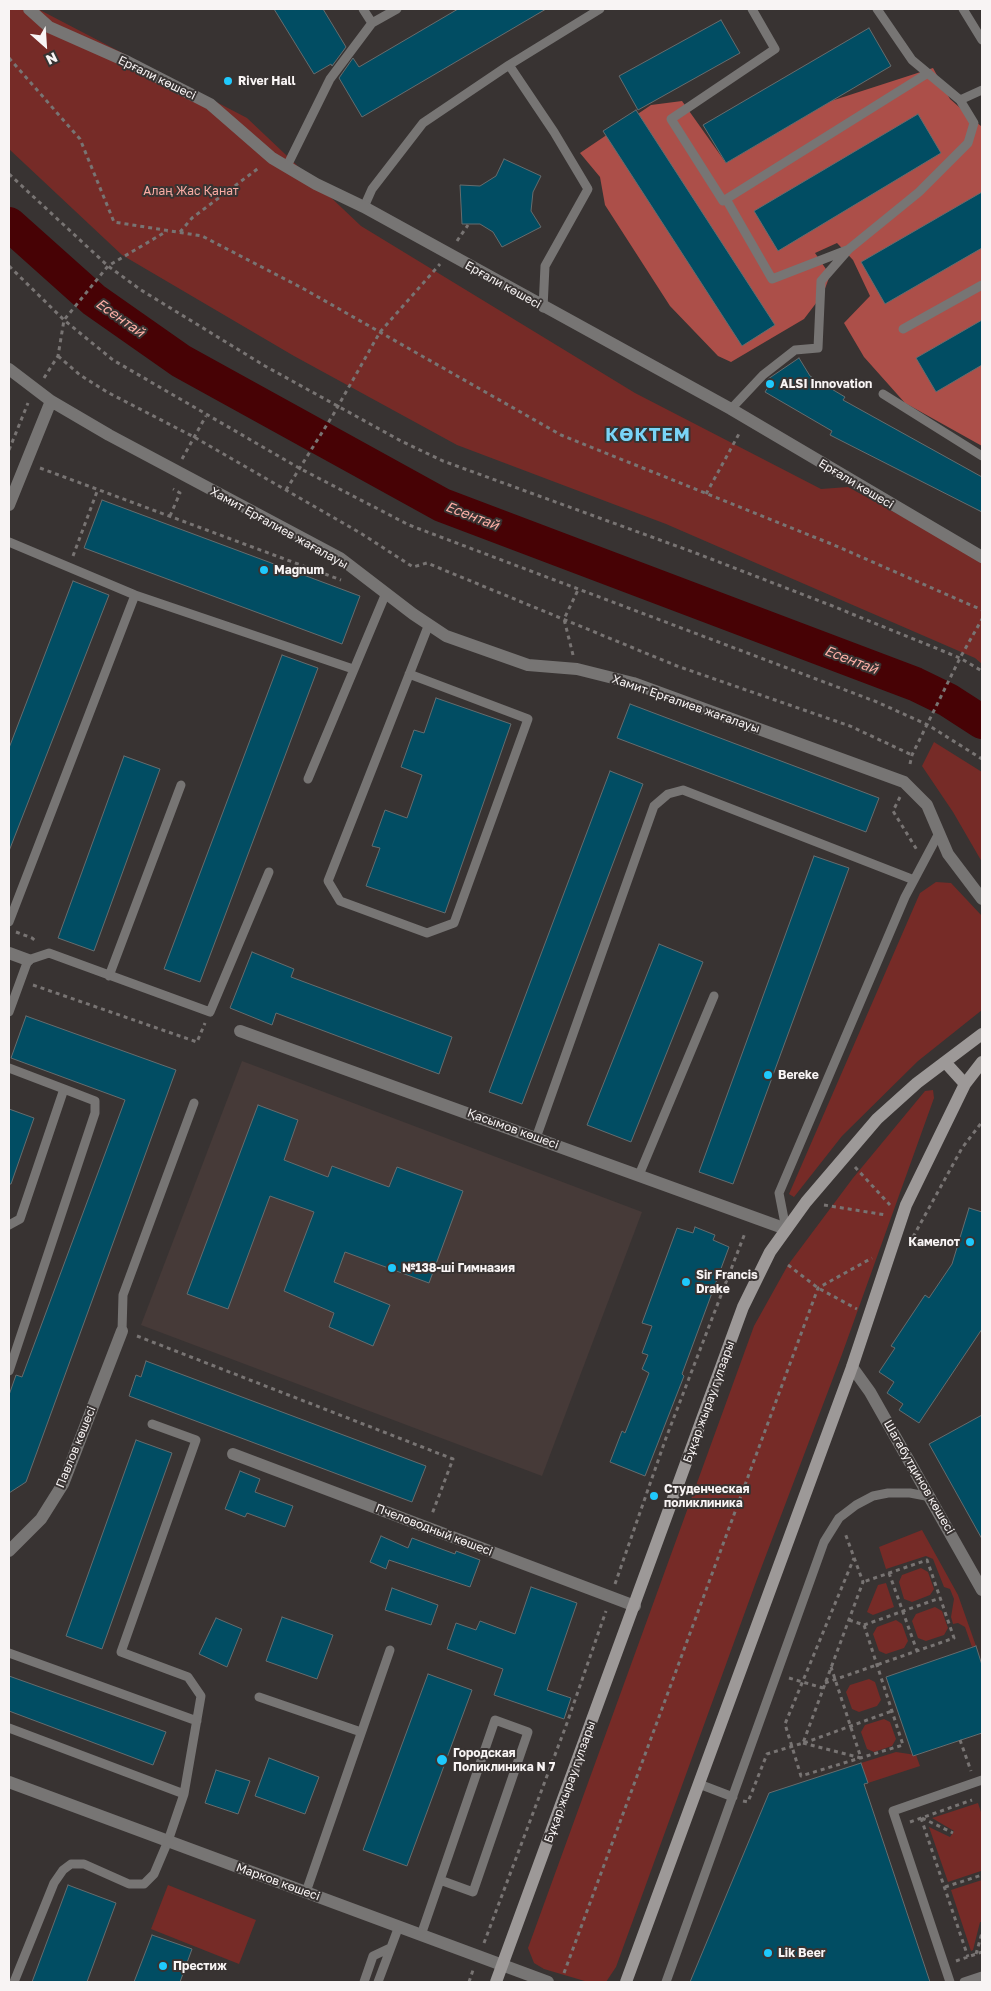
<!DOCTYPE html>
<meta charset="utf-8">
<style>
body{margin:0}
#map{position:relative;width:991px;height:1991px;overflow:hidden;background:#383332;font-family:"Golos Text",sans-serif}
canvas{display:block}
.frame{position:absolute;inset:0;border:10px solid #f8f4f4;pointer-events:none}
.north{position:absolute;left:20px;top:20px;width:50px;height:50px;-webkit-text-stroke:4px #383332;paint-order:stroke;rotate:154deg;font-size:14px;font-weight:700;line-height:20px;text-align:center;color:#f8f4f4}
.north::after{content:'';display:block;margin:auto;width:18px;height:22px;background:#f8f4f4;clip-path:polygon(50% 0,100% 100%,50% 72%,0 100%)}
</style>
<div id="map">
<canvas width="991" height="1991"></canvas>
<div class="frame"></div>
<div class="north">N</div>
</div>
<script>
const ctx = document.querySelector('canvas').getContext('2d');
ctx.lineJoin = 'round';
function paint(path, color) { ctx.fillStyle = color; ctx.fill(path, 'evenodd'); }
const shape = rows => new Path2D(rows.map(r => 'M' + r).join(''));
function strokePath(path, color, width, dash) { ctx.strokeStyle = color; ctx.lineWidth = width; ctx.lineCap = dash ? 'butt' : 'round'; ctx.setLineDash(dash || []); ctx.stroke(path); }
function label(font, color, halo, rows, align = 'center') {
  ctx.font = font + ' "Golos Text",sans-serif'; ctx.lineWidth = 4; ctx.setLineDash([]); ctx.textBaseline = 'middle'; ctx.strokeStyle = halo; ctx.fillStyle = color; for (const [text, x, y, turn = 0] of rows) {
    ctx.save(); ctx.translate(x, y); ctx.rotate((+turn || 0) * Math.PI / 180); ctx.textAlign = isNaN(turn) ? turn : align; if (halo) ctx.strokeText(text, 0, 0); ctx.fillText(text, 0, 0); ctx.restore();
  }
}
const built = shape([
 [242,1061,642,1212,542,1476,141,1325]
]);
const green = shape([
 [9,9,38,9,247,118,361,226,635,393,821,489,848,487,982,560,982,664,975,658,666,524,457,445,294,356,122,255,9,149],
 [934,742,982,772,982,862,953,812,922,766],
 [936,882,951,883,982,916,982,1010,918,1061,842,1136,794,1197,789,1194,920,893],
 [933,1090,934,1098,841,1357,757,1579,616,1967,606,1982,588,1982,544,1969,534,1963,528,1948,754,1326,788,1265,853,1178,925,1091],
 [922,1530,958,1595,976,1646,972,1647,965,1627,958,1623,953,1624,951,1617,954,1599,950,1589,944,1587,933,1559,926,1556,886,1569,879,1547],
 [921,1568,928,1572,934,1589,930,1595,912,1602,904,1599,899,1582,902,1575],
 [886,1583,894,1607,873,1615,867,1612,878,1585],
 [935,1607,942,1611,948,1628,944,1635,926,1641,918,1638,912,1621,916,1614],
 [896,1620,902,1624,908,1641,904,1648,886,1654,879,1651,873,1634,877,1627],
 [869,1679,875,1682,881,1700,877,1706,859,1712,852,1709,846,1692,850,1685],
 [884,1719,890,1722,896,1739,892,1746,874,1752,867,1749,861,1732,865,1725],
 [896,1752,916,1755,920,1766,868,1783,861,1763],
 [978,1803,982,1815,981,1871,948,1882,929,1827,950,1837,954,1831,932,1818],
 [982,1880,982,1922,980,1922,973,1950,971,1951,951,1890],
 [168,1885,256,1920,239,1964,151,1929]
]);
const forest = shape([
 [933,68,950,99,982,127,982,446,905,403,864,357,844,323,870,296,853,260,837,243,815,253,830,275,823,294,804,319,731,362,718,356,670,306,605,205,600,177,580,153,651,105,682,101,726,163,831,101]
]);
const river = shape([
 [9,224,94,300,181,361,442,505,915,684,948,700,982,722]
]);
const building = shape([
 [274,9,323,9,346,47,332,66,331,64,314,74,274,9],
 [458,9,546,9,362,117,339,78,353,58,359,67,458,9],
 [721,20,740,53,638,110,619,76,721,20],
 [869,28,891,66,726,163,703,125,869,28],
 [636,110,775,325,742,346,603,131,636,110],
 [918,114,941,153,778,251,754,211,918,114],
 [504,159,541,176,533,192,531,211,541,227,502,247,493,232,480,224,462,224,460,185,480,186,496,176,504,159],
 [982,192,982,248,885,304,861,262,982,192],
 [982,320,982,365,936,392,916,358,982,320],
 [799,358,810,376,845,397,843,400,982,477,982,512,830,435,832,431,765,392,770,384,768,379,799,358],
 [102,500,360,596,342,644,84,548,102,500],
 [73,581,109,595,9,851,9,748,73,581],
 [282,655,318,668,200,982,164,969,282,655],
 [436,698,511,724,445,913,366,886,380,848,372,846,385,810,407,818,422,775,401,767,414,730,424,733,436,698],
 [630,704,879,798,866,832,617,738,630,704],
 [124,756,160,769,94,951,58,938,124,756],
 [610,771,643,784,522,1104,489,1092,610,771],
 [814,856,849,868,733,1184,699,1172,814,856],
 [659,944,703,962,631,1142,587,1125,659,944],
 [252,952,294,969,291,977,452,1037,439,1074,276,1013,272,1025,230,1008,252,952],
 [26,1016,176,1070,26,1482,9,1493,9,1395,16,1375,22,1377,125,1100,11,1058,26,1016],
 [258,1105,298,1120,284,1160,328,1177,332,1166,389,1187,397,1167,463,1191,429,1283,345,1252,334,1282,390,1305,373,1346,329,1327,334,1313,284,1291,314,1212,270,1196,228,1309,187,1294,258,1105],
 [9,1109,34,1118,11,1184,9,1184,9,1109],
 [969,1208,982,1212,982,1329,919,1423,899,1410,903,1404,887,1393,894,1382,879,1372,895,1348,891,1346,925,1295,929,1298,952,1264,969,1208],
 [695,1227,715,1235,713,1240,729,1247,682,1374,684,1376,645,1476,610,1462,622,1431,625,1433,649,1373,642,1369,648,1355,642,1353,652,1326,642,1323,677,1228,693,1233,695,1227],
 [146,1361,426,1466,412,1502,129,1396,136,1375,141,1377,146,1361],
 [982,1415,982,1539,929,1444,982,1415],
 [136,1440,172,1453,102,1649,66,1636,136,1440],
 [240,1471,260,1479,255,1492,293,1506,285,1527,247,1513,245,1517,225,1509,240,1471],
 [381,1536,408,1548,412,1538,455,1554,456,1551,480,1560,470,1587,389,1560,386,1569,370,1562,381,1536],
 [531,1587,577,1603,547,1690,571,1698,564,1719,494,1695,503,1669,447,1649,456,1623,476,1630,480,1621,515,1634,531,1587],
 [392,1588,438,1605,431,1625,385,1610,392,1588],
 [282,1617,333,1635,317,1679,266,1661,282,1617],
 [216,1618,242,1629,227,1667,199,1654,216,1618],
 [976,1646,982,1665,982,1733,913,1756,886,1677,976,1646],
 [428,1674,472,1690,407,1866,363,1850,428,1674],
 [9,1676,166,1732,153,1765,9,1711,9,1676],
 [269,1758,319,1777,305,1814,255,1796,269,1758],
 [861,1763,868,1783,864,1784,930,1982,690,1982,769,1793,861,1763],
 [216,1770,250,1781,238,1814,205,1803,216,1770],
 [68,1885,116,1903,87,1982,32,1982,68,1885],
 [152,1935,192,1949,180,1982,134,1982,152,1935]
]);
const path = shape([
 [9,58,80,139,114,222,202,236,304,289,561,435,834,545,982,610],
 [9,174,108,266,141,290,265,366,401,441,443,461,693,552,830,605,960,658,982,671],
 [180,232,192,218,260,167],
 [457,241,468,225],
 [9,266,64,320,113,360,299,468,409,525,877,702,928,725,982,759],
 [58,356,80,375,107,392,194,437,362,534,413,567,427,563,677,666,850,726,912,755],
 [44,378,58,356,64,320,108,266,167,231],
 [9,450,28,403],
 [182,459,206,416],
 [40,468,341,580],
 [286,490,333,415,380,332,440,264],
 [706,494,740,432],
 [170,516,180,493,173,489],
 [73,556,98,489],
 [573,655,564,619,578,590],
 [910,764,912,755,960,658,982,619],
 [900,797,893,811,917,850],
 [16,932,32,938,37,942],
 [33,985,197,1042,205,1023],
 [855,1167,890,1205],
 [824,1205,886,1215],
 [913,1237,962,1148,982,1122],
 [788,1265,818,1288,857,1309],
 [137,1336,453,1459,432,1514],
 [889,1573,917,1651],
 [615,1584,666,1438,745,1233],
 [849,1620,864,1625,903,1745,801,1776,785,1724,854,1558],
 [864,1625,940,1598],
 [789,1678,823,1688],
 [825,1683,954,1638,927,1560,863,1582],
 [960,1740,971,1771],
 [803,1743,861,1758,831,1667],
 [804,1743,892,1711],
 [743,1801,748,1802,767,1754,803,1743,863,1582,845,1533],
 [921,1818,968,1957],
 [922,1818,953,1833],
 [910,1822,972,1800],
 [945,1887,982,1875],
 [484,1943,567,1723,606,1611],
 [976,1954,982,1933],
 [956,1961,982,1952],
 [564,1973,818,1288,872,1258],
 [469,1982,473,1970]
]);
const lane = shape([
 [363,9,372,23,397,9],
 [752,9,775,49,671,119,723,201,928,73],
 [877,9,912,60,960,100,982,90],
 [963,9,982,40],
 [509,65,554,132,588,189,545,266,543,308],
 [287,166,330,79,372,23],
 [726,199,772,279,847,250],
 [364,207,372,189,423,123,509,65,600,9],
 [903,329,982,285],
 [883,394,982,456],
 [731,409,763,375,795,350,818,348,821,281,849,249,919,192,968,143,974,123,960,100],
 [9,542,135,595,353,669],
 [409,674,528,719,454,923,427,933,340,901,328,881,429,624],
 [308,779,386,593],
 [9,922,135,595],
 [109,976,181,785],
 [9,1012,28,960,49,953,210,1012,269,872],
 [9,1068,64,1089],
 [536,1138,654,806,668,794,683,790,914,880],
 [639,1175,714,996],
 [9,1225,20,1219,64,1089,95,1101,95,1113,9,1371],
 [786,1229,779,1193,905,897,939,833],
 [122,1331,123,1295,194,1103],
 [152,1424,196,1440,121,1652,188,1677,201,1696,184,1794],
 [9,1653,197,1721],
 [259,1697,361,1732],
 [9,1728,184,1794,168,1841,154,1874,144,1884,129,1884,84,1864,71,1864,63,1870,54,1883,14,1982],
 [699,1784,733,1797],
 [306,1892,390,1650],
 [421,1935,440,1880,495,1720,528,1732,473,1892,440,1880],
 [364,1982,373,1956,390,1948],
 [378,1982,399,1926],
 [666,1982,824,1542,839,1518,856,1505,873,1496,888,1493,910,1493,931,1497],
 [950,1982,893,1811,982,1780],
 [964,1982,982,1976]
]);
const street = shape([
 [29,9,49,27,128,62,210,104,272,158,316,184,364,207,731,409,982,557],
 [9,369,51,401,109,435,340,558,413,614,446,636,528,665,577,669,633,683,904,782,927,805,948,854,982,899],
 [9,505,51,401],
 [9,953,28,960],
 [240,1031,786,1229],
 [852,1367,870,1392,982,1590],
 [233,1454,635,1606],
 [9,1551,41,1519,63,1484,122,1331],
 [9,1782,548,1982]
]);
const secondary = shape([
 [945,1062,965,1084],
 [496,1982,743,1307,770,1252,806,1202,877,1119,917,1083,982,1034],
 [626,1982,852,1367,906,1205,965,1084,982,1062]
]);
const markers = [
 [228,81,5,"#1fc9fd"],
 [770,384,5,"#1fc9fd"],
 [264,570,5,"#1fc9fd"],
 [768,1075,5,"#1fc9fd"],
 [970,1242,5,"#1fc9fd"],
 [392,1268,5,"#1fc9fd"],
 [686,1282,5,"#1fc9fd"],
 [654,1496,5,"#1fc9fd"],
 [442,1760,6,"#1fc9fd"],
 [768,1953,5,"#1fc9fd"],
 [163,1966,5,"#1fc9fd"]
];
const streetNames = [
 ["Ерғали көшесі",157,78,26],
 ["Ерғали көшесі",503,285,29],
 ["Ерғали көшесі",856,484,31],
 ["Хамит Ерғалиев жағалауы",279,528,29],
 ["Хамит Ерғалиев жағалауы",686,704,19],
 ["Қасымов көшесі",513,1129,20],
 ["Бұқар жырау гүлзары",709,1402,-70],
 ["Павлов көшесі",76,1447,-68],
 ["Шагабутдинов көшесі",919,1477,60],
 ["Пчеловодный көшесі",434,1530,21],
 ["Бұқар жырау гүлзары",570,1782,-70],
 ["Марков көшесі",278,1882,20]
];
const poiNames = [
 ["River Hall",238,81],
 ["ALSI Innovation",780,384],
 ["Magnum",274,570],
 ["Bereke",778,1075],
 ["Камелот",960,1242,"right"],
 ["№138-ші Гимназия",402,1268],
 ["Sir Francis",696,1275],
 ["Drake",696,1289],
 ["Студенческая",664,1489],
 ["поликлиника",664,1503],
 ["Городская",453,1753],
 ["Поликлиника N 7",453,1767],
 ["Lik Beer",778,1953],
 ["Престиж",173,1966]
];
const parkNames = [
 ["Алаң Жас Қанат",191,191]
];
const waterNames = [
 ["Есентай",120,318,35],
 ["Есентай",472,516,21],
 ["Есентай",851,660,21]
];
const districtNames = [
 ["КӨКТЕМ",648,435]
];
paint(built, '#463a38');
paint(green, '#762b27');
paint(forest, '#ac4f49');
strokePath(river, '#470205', 34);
paint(building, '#014d63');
strokePath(building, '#666c6e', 1);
strokePath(path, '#787473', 3, [4, 4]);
strokePath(lane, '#777574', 9);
strokePath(street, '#777574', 12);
strokePath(secondary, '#9d9998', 12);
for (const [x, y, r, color] of markers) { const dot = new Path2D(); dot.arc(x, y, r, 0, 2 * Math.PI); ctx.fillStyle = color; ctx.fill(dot); strokePath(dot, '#383332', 2); }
label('12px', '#f8f4f4', '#383332', streetNames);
label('bold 12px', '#f8f4f4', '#383332', poiNames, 'left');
label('12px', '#f9aca4', '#383332', parkNames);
label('italic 14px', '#fcafa6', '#383332', waterNames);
ctx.letterSpacing = '1px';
label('bold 18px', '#79d4f7', '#383332', districtNames);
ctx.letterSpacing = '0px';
</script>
